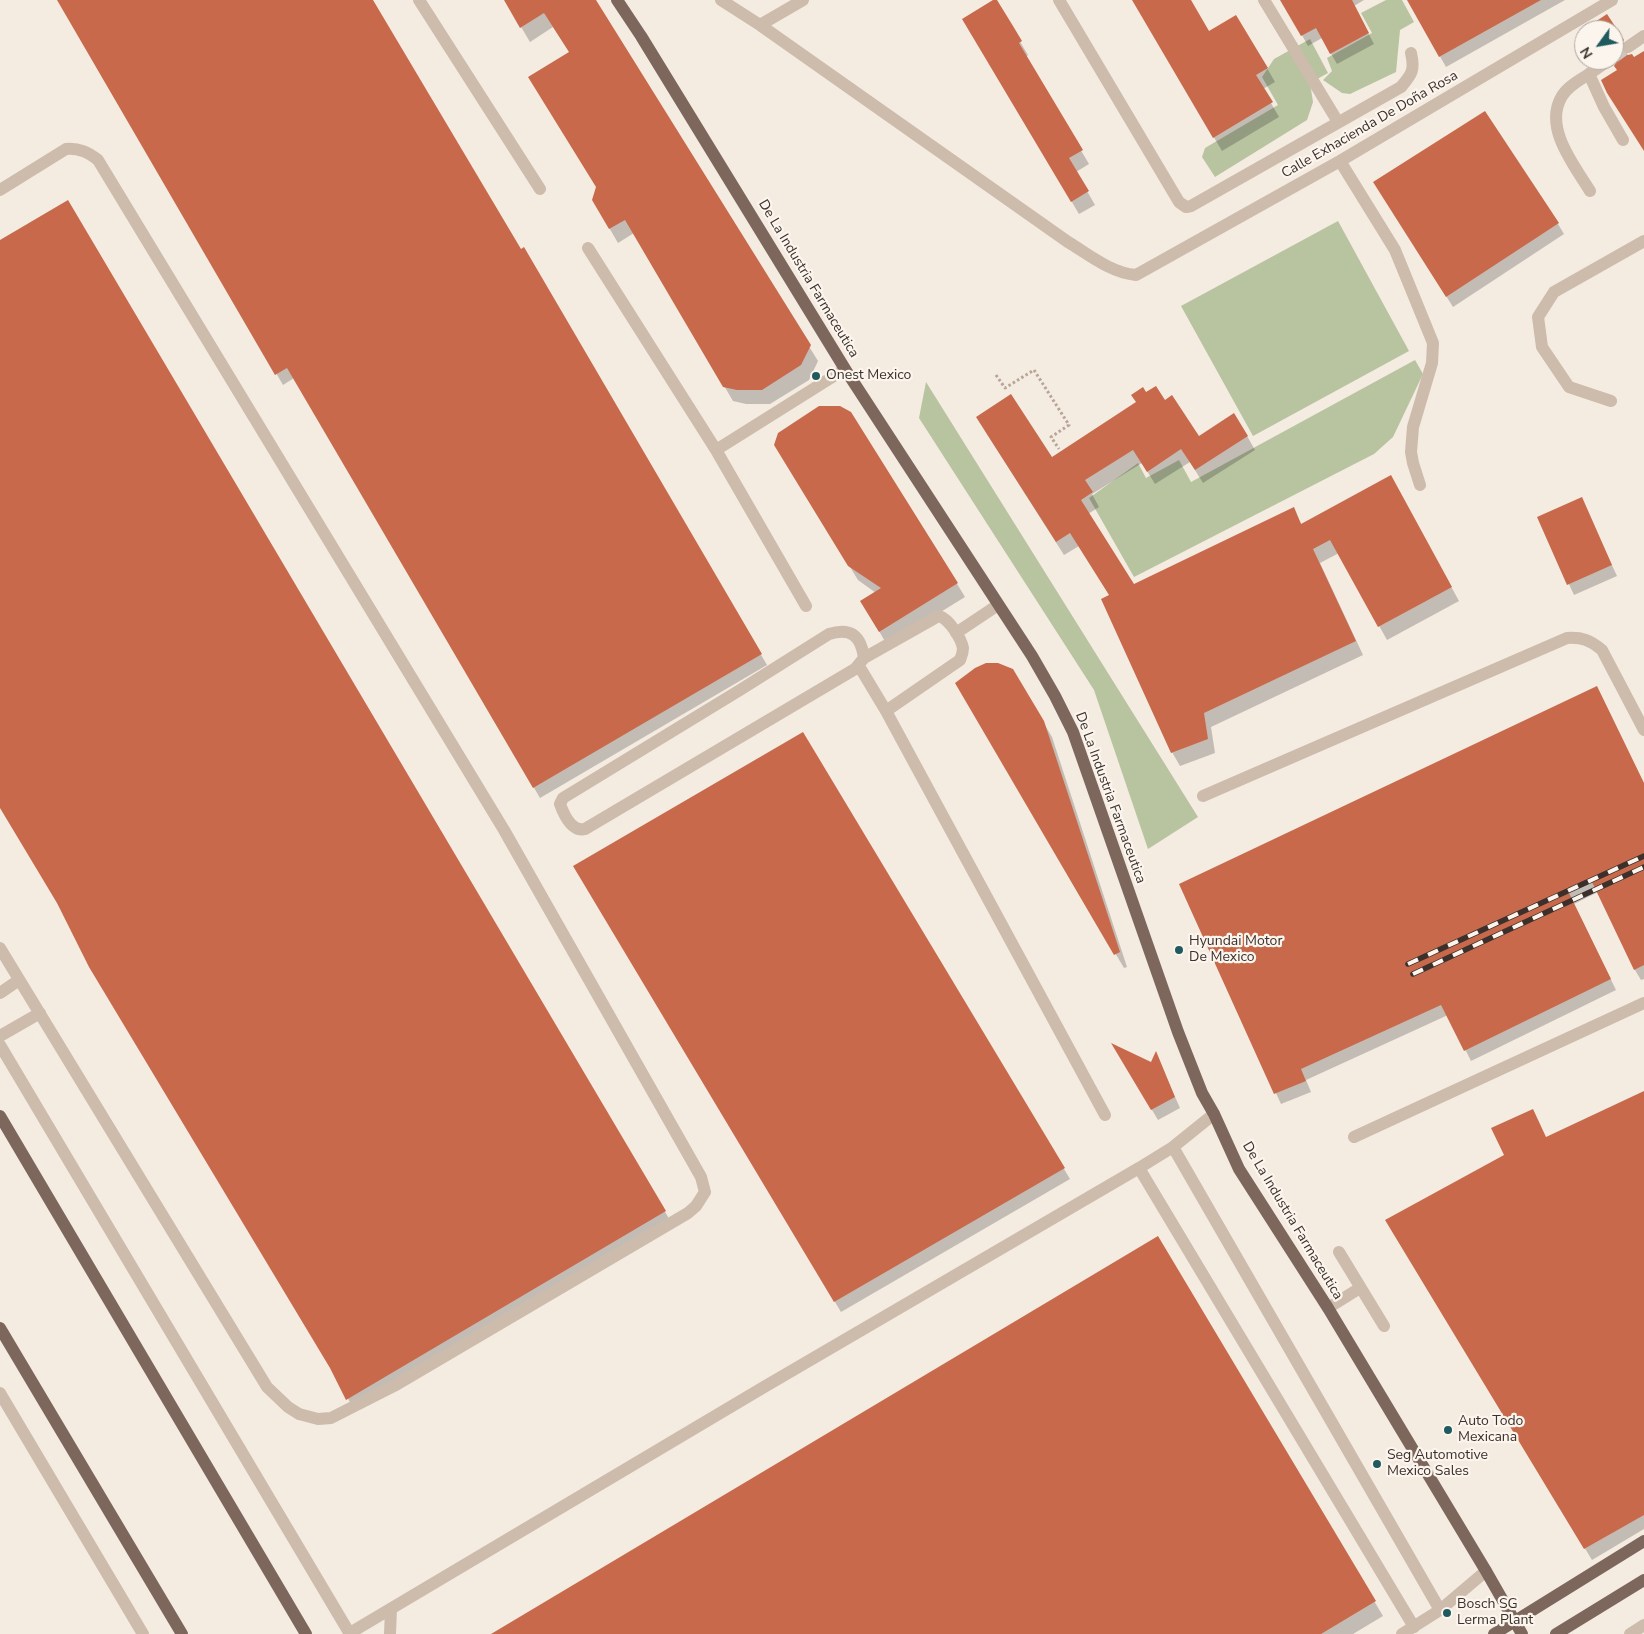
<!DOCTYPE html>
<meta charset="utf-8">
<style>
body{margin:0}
#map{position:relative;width:1644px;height:1634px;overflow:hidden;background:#f4ebe1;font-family:"Nunito Sans",sans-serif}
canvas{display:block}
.north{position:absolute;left:1574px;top:20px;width:50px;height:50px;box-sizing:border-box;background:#fbf5ee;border:1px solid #aea6a0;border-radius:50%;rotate:238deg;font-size:14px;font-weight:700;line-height:20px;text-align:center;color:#3b302b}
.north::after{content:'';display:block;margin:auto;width:18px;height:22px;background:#1f5a5e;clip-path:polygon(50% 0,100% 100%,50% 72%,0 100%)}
</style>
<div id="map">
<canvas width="1644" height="1634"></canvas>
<div class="north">N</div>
</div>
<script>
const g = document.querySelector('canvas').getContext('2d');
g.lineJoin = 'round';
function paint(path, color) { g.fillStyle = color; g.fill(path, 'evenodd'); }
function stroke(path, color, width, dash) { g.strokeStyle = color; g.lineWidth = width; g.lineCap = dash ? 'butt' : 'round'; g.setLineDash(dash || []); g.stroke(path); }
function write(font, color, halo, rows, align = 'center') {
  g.font = font + ' "Nunito Sans",sans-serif'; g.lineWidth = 4.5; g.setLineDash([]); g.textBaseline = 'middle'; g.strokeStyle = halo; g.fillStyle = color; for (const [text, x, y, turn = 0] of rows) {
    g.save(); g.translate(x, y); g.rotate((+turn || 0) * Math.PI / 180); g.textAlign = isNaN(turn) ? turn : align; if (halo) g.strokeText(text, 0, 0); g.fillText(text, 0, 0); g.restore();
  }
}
paint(new Path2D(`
 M1386 0H1402L1414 22 1400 30 1396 72 1350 94 1342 93 1323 80 1332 71 1327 58 1372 33 1361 13Z
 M1310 39 1328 73 1310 83 1313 102 1307 120 1215 177 1202 157 1205 148 1278 105 1262 77 1274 59Z
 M1338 221 1409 351 1253 436 1181 306Z
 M1415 360 1423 374 1393 437 1374 454 1134 577 1089 498 1138 463 1146 478 1179 460 1191 482Z
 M926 382 1198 817 1148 849 1094 690 919 418Z`), '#b8c4a0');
paint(new Path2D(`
 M59 0H372L521 250 523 249 767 665 540 798 294 378 283 385Z
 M505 0H595L818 361 809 380 770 404H746L733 401 634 233 618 243 593 200 597 188 570 53 553 27 530 42Z
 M995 0 1028 55 1026 57 1089 164 1076 172 1095 205 1079 214 964 20Z
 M1133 0H1190L1209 33 1267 68 1275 82 1263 89 1279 117 1222 151Z
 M1289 0H1364L1354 6 1374 44 1337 64 1322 38 1308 46 1284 3Z
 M1408 0H1565L1446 67Z
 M1607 16 1629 51 1626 55 1634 58 1644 52V150L1618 71 1617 62H1613L1614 30H1593Z
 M1381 193 1558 224 1564 234 1453 307Z
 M68 202 671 1222 354 1410 333 1370 0 806V242Z
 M1146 394 1164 401 1198 437 1247 436 1255 450 1203 483 1190 462 1155 484 1142 463 1092 494 1099 507 1088 514 1133 585 1293 509 1302 525 1398 490 1459 601 1387 640 1339 553 1320 563 1363 655 1211 727 1215 753 1180 766 1172 752 1111 596 1079 546 1064 555 985 431 1051 459 1137 403Z
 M784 459 939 554 965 597 887 645 862 601 876 593 858 580Z
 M1581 499 1617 576 1574 595 1538 518Z
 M1012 670 1052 737 1127 967 1124 968 957 683Z
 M803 733 1070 1179 841 1312 575 867Z
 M1644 783V979L1641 980 1635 970 1598 892 1574 904 1616 990 1471 1061 1448 1015 1306 1080 1311 1092 1281 1104 1181 885Z
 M1114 1046 1152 1064 1156 1054 1180 1108 1158 1120Z
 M1644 1093V1529L1592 1560 1393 1231Z
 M1158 1238 1383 1616 1353 1634H494Z`), '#0003');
paint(new Path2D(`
 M57 0H373L521 249 524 247 762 654 533 788 287 368 275 375Z
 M504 0H596L811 345 801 365 762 390H737L723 387 625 220 609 229 592 200 596 187 528 77 569 52 544 13 520 28Z
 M993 0H997L1013 26 1022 41 1019 43 1083 150 1069 158 1089 191 1071 202 962 19Z
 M1132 0H1191L1209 31 1236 15 1268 68 1256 75 1273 102 1213 138Z
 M1280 0H1352L1369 33 1330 54 1316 28 1301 36Z
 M1407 0H1541L1439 57Z
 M1607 14 1624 40 1620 47 1622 52 1628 55 1632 54 1634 57 1644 51V151L1607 93 1601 80 1617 70 1614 66 1617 60 1614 54V30H1583Z
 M1485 111 1559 223 1446 297 1373 182Z
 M68 200 666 1211 346 1400 330 1368 89 967 57 903 0 808V240Z
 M1156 386 1165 400 1172 395 1199 436 1234 413 1248 436 1195 470 1181 449 1147 472 1133 450 1085 480 1093 492 1081 500 1134 584 1294 507 1301 524 1391 475 1452 587 1378 627 1330 540 1313 549 1356 641 1204 713 1208 739 1171 753 1101 599 1109 595 1070 533 1056 542 976 417 1011 394 1052 457 1136 402 1131 395 1143 387 1146 392Z
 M819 406H840L851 412 958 583 879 632 860 601 881 588 848 566 774 445 778 433Z
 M1582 497 1612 565 1567 585 1537 517Z
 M986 663H998L1013 669 1044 721 1120 952 1114 955 955 683 975 668Z
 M1597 686 1644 783V965L1634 970 1592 882 1569 893 1611 979 1464 1051 1441 1005 1301 1069 1306 1081 1274 1094 1179 884Z
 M803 732 1065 1168 834 1302 573 866Z
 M1111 1043 1151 1062 1156 1051 1175 1097 1151 1110Z
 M1644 1091V1515L1584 1549 1385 1220 1504 1155 1491 1128 1533 1109 1546 1137Z
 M1158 1236 1376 1601 1321 1634H491Z`), '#c8694b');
stroke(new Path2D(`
 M1614 57 1628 47`), '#cfc6bd', 12, [12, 6]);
stroke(new Path2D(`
 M996 375 1005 388 1034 370 1069 425 1051 437 1059 449`), '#b9a596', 3, [2.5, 2.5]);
stroke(new Path2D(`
 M419 0 540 189
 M721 0 760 25 1068 242C1088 254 1111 273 1136 275L1340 161 1612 0
 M1059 0 1179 202 1186 207 1191 206 1401 87C1412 74 1415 70 1411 53
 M1264 0 1338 122
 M760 25 803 0
 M1628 47 1644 36
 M1589 74 1609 60
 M1340 161 1395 250 1433 343 1432 363 1413 427 1411 452 1413 463 1420 485
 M0 190 66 149C79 148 88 152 98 160L504 830 701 1177 705 1192 696 1206 688 1213 394 1386 331 1418 318 1419 299 1414 288 1407 267 1387 0 948
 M1590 191C1574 165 1543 127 1562 96 1568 86 1580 80 1589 74L1604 107 1623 140
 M588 248 716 450 806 606
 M1611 401 1569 387 1542 347 1538 317 1554 292 1644 241
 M716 450 845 369
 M956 633 998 605
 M859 666 886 711 960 660C962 655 963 653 963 648 961 638 949 619 939 616L935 618 864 658 855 669 585 829C572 832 564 815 560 804L563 798 740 690 829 634C851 627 861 636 864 658
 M886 711 1105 1115
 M1203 796 1567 638C1582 637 1590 640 1602 650L1644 730
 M0 993 19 980
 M0 1036 40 1013
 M0 1045 350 1634
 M1354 1137 1644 1003
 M1173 1147 1440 1610
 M1139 1168 1414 1627
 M1339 1252 1384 1326
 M1328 1308 1360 1288
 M0 1393 143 1634
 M350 1633 764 1387 1139 1168 1173 1147 1214 1114
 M390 1634 391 1609
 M1402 1634 1440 1610 1486 1571
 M1630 1634 1644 1625`), '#cdbbac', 12);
stroke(new Path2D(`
 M617 0 641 36 845 369 1032 656 1055 696 1073 732 1178 1032 1202 1093 1214 1114 1239 1169 1328 1308 1486 1571 1522 1634
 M0 1116 306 1634
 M0 1328 182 1634
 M1494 1634 1644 1541
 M1556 1634 1644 1580`), '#7d675c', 12);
const rail = new Path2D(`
 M1408 964 1644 856
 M1413 974 1644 867`);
stroke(rail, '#3b302b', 5.5);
stroke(rail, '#fbf5ee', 4, [11]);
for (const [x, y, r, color] of [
 [816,376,5,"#1f5a5e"],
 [1179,950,5,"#1f5a5e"],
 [1448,1430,5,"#1f5a5e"],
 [1377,1464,5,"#1f5a5e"],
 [1447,1613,5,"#1f5a5e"]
]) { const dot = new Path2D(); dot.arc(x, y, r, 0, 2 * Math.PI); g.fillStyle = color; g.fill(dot); stroke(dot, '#fbf5ee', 2); }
write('14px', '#3b302b', '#fbf5ee', [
 ["Calle Exhacienda De Doña Rosa",1370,125,-30],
 ["De La Industria Farmaceutica",808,279,59],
 ["De La Industria Farmaceutica",1110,798,70],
 ["De La Industria Farmaceutica",1292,1221,59]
]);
write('14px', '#3b302b', '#fbf5ee', [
 ["Onest Mexico",826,376],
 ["Hyundai Motor",1189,942],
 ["De Mexico",1189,958],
 ["Auto Todo",1458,1422],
 ["Mexicana",1458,1438],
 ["Seg Automotive",1387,1456],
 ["Mexico Sales",1387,1472],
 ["Bosch SG",1457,1605],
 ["Lerma Plant",1457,1621]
], 'left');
</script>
